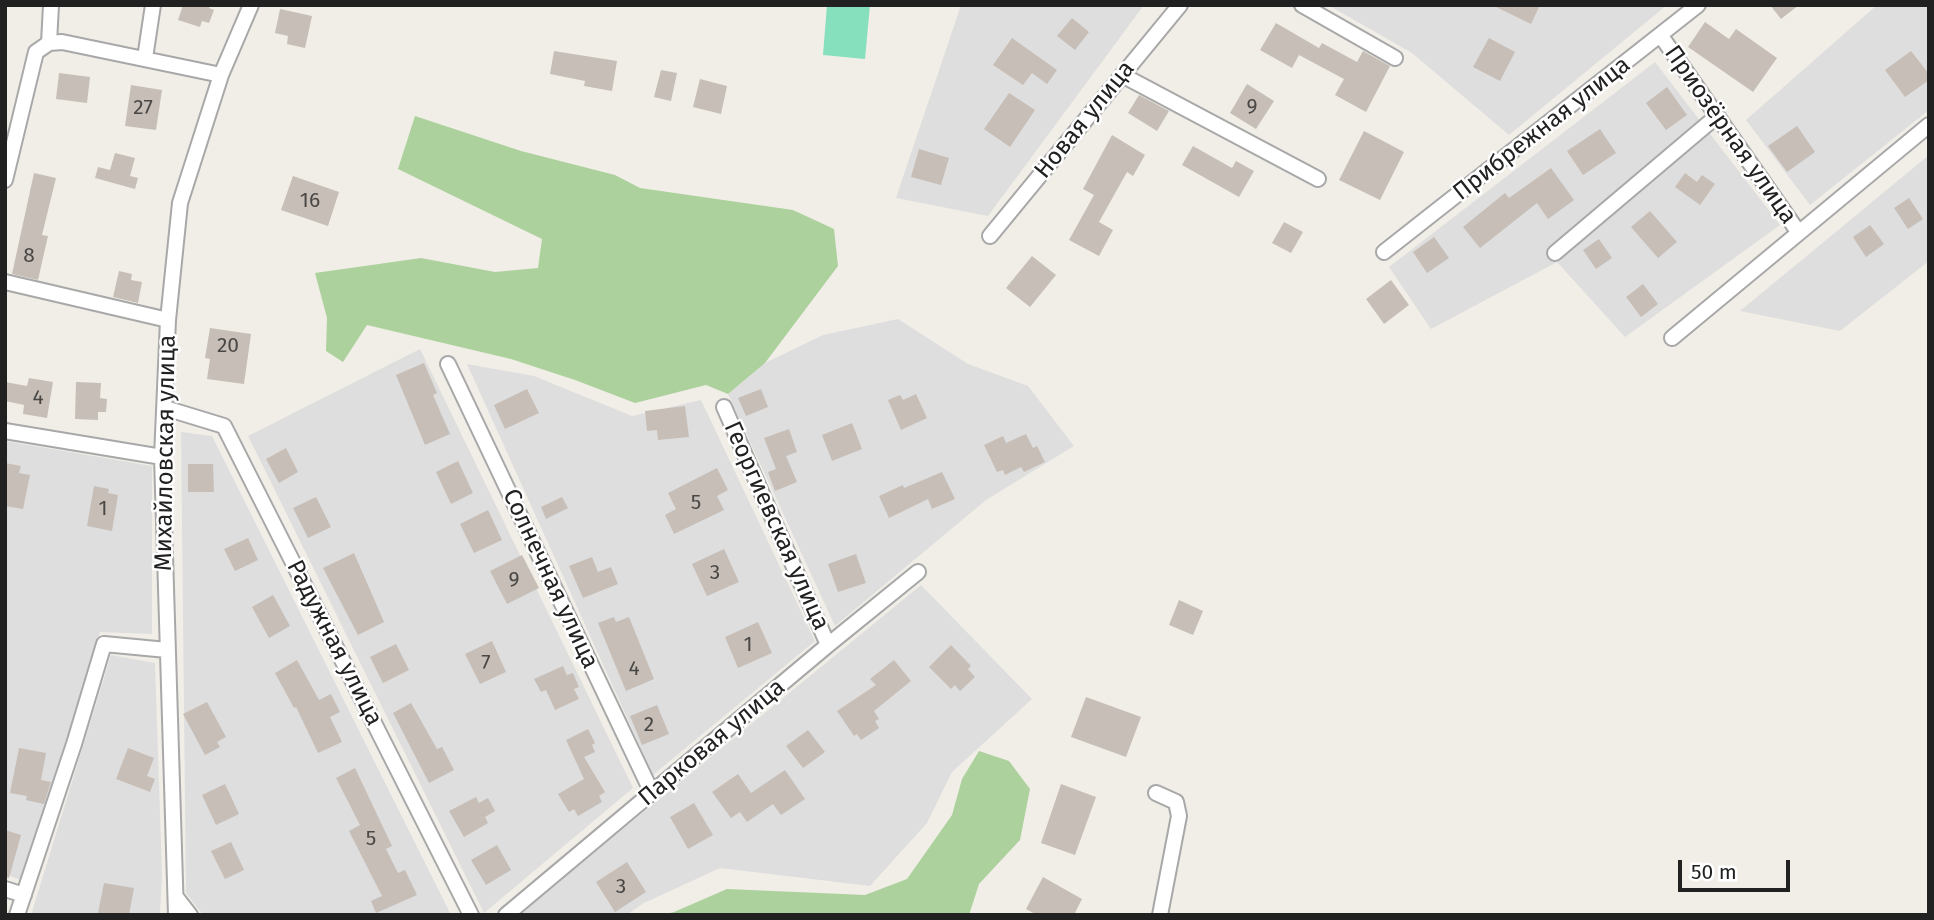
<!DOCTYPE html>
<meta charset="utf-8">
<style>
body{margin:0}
#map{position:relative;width:1934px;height:920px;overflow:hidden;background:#f1eee8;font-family:"Fira Sans",sans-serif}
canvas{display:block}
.frame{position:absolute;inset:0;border:7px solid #212121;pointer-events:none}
.scale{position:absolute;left:1678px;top:860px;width:112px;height:32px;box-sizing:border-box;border:4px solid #212121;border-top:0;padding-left:9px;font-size:21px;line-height:24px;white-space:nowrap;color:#212121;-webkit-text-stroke:5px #fff;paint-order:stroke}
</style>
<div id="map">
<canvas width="1934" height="920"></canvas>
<div class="frame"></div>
<div class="scale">50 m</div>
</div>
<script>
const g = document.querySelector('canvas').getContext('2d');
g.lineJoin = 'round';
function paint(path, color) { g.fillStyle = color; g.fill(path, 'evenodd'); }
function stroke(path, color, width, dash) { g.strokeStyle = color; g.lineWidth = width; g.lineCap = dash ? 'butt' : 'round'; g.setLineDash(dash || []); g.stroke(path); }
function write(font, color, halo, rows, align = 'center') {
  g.font = font + ' "Fira Sans",sans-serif'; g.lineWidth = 5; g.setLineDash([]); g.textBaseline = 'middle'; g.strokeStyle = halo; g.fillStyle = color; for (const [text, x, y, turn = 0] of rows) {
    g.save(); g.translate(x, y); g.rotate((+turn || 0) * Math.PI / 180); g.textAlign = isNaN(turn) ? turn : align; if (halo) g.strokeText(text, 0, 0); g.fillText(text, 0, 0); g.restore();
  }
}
paint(new Path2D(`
 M961 5H1144L988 216 896 198Z
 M1328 5H1667L1509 135 1412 53Z
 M1877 5H1929V110L1810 205 1746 120Z
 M1655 62 1780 225 1625 337 1557 262 1431 329 1389 267Z
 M1929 155V261L1840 331 1740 311Z
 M898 319 968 364 1028 386 1074 446 986 500 835 626 728 394 765 363 823 335Z
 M420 349 633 788 484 913 248 436Z
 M467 364 534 376 632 416 701 400 815 641 653 775Z
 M181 432 212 436 451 915H203L186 893Z
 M5 441 152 466V634L100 632 59 783 21 880 5 874Z
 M921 585 1032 699 952 772 927 823 870 886 720 868 642 904 627 915H518Z
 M111 655 155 663 162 874 160 915H31Z`), '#dfdede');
paint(new Path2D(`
 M415 116 521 151 615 175 640 188 793 210 834 229 838 266 765 363 728 394 706 385 635 403 575 380 511 359 367 325 343 362 326 351 327 318 315 273 421 258 495 272 538 268 542 239 398 169Z
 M979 751 1009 761 1030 789 1020 840 979 884 969 915H661L674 912 727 889 865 895 907 879 952 815 962 779Z`), '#acd19c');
paint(new Path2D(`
 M827 5H870L865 59 823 55Z`), '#86e0bd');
paint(new Path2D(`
 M183 5H210L209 8 214 10 209 23 202 21 200 27 178 20Z
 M1492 5H1540L1531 24Z
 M1770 5H1799L1781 19Z
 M280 9 312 16 305 48 287 44 288 36 275 33Z
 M1072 18 1089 32 1075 50 1057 36Z
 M1705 22 1729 39 1736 29 1777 58 1753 92 1688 47Z
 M1276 23 1319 48 1322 43 1357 62 1363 51 1390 66 1366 112 1335 95 1344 79 1299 55 1292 68 1260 50Z
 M1012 38 1057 70 1047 84 1032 73 1023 85 993 65Z
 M1489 38 1515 52 1500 81 1473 67Z
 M554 51 617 61 612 91 584 86 585 81 550 74Z
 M1911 51 1929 74V80L1905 97 1885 70Z
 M661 70 677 73 671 101 654 97Z
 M59 73 90 77 87 103 56 99Z
 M700 79 727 86 721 114 693 107Z
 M1247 84 1274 101 1256 129 1230 113Z
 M131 85 162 90 156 130 125 126Z
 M1667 87 1687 115 1666 130 1646 103Z
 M1009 93 1035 110 1010 147 984 129Z
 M1139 95 1169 111 1157 131 1128 113Z
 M1797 126 1815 152 1787 172 1768 146Z
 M1600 129 1616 153 1583 175 1567 151Z
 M1364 131 1404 152 1380 200 1339 180Z
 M1112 135 1145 155 1133 176 1127 172 1099 222 1113 230 1099 256 1069 240 1094 195 1083 189Z
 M1193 146 1232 168 1236 161 1254 171 1239 197 1182 165Z
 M919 149 949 158 941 185 911 177Z
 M115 153 135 158 130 176 138 178 135 189 95 178 98 167 110 170Z
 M1551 168 1574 200 1548 219 1537 203 1480 248 1463 227 1505 193 1509 198Z
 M34 173 56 178 42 235 48 236 38 280 12 274Z
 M1685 173 1697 182 1702 175 1715 184 1700 205 1675 187Z
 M293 176 339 192 328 226 281 210Z
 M1909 198 1923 219 1908 229 1894 208Z
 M1650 211 1677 242 1658 258 1631 227Z
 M1284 222 1303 232 1291 253 1272 243Z
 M1870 225 1884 244 1866 257 1853 237Z
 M1434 237 1449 258 1427 273 1413 252Z
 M1599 239 1612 258 1596 269 1583 250Z
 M1032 256 1056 275 1030 307 1006 288Z
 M119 271 132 274 131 280 142 282 138 303 113 297Z
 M1391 280 1409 305 1384 324 1366 299Z
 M1643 284 1658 304 1641 317 1626 297Z
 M210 328 251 334 244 384 207 379 210 359 205 358Z
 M424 363 437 393 433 395 450 434 425 445 396 375Z
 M29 378 53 382 47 418 23 414 24 405 5 401V382L27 386Z
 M76 382 101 383 100 398 107 399 106 412H98V420L75 419Z
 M527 389 539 413 505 429 494 405Z
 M761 389 768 407 746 416 738 398Z
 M916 394 927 418 901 430 888 400 900 395 903 400Z
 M685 406 689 437 658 440 657 430 647 431 645 411Z
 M852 423 862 449 832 461 822 435Z
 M789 429 797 452 786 456 797 482 775 491 768 472 776 469 764 438Z
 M1026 434 1033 448 1037 446 1045 462 1024 472 1021 467 1005 475 1003 470 997 472 984 445 1003 436 1006 443Z
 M286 448 298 472 279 483 266 459Z
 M458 461 473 493 451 504 436 472Z
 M5 463 21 466 19 473 30 475 23 509 5 506Z
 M188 464H213L214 492H188Z
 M717 468 728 490 717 496 724 510 674 534 665 515 676 509 668 493Z
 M942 472 955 499 932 509 928 499 889 518 879 496 903 485 904 488Z
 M94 486 109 489 108 493 118 495 112 531 87 526Z
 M316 497 331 527 308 538 293 508Z
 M562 497 568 508 546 519 541 507Z
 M488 510 502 540 474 553 460 524Z
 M248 538 258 560 235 571 224 549Z
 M724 549 739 582 707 596 692 564Z
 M354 553 384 622 358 635 323 568Z
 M856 554 866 583 838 592 828 564Z
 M522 555 539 588 507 604 490 571Z
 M592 557 598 572 611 567 618 584 583 598 569 566Z
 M273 595 290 626 269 638 252 607Z
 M1179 600 1203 611 1193 635 1169 625Z
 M614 617 616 622 629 617 654 679 626 691 598 623Z
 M758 622 772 653 738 668 725 637Z
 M492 641 506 672 480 684 465 654Z
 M396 644 409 670 383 683 370 657Z
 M951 645 971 666 968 669 975 677 960 691 955 685 951 689 929 667Z
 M297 660 319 700 331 694 340 712 330 717 342 742 318 753 296 707 294 708 275 673Z
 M894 660 911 681 874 711 879 719 875 721 879 728 861 740 857 734 854 736 837 711 876 685 870 679Z
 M563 666 567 675 573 673 579 687 574 689 579 699 555 710 546 690 541 692 534 679Z
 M1086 697 1141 717 1126 757 1071 737Z
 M207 702 226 737 217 742 220 747 205 755 183 714Z
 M411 703 437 749 442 747 454 770 429 783 393 713Z
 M657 705 669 734 642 745 630 716Z
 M588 729 595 743 592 745 595 752 584 757 605 792 599 796 602 802 578 816 574 809 569 812 558 794 584 779 566 740Z
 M808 730 825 752 803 768 786 746Z
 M19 748 46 753 41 780 51 782 44 804 26 800 27 796 10 793Z
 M128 748 154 758 147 776 155 779 150 792 116 779Z
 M355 768 392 846 386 849 398 873 405 870 417 895 376 913 371 901 382 896 349 831 360 825 336 778Z
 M785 770 805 799 781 815 773 804 747 822 740 812 731 818 712 792 738 774 751 793Z
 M225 784 239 814 216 825 202 795Z
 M1061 784 1096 797 1075 855 1041 843Z
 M476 797 479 803 488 798 495 811 485 817 488 823 464 837 449 811Z
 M694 803 713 835 688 849 670 817Z
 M5 830 21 835 9 878 5 877Z
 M231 842 244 870 225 879 211 851Z
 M497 845 511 870 486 885 471 860Z
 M627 862 646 892 615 912 596 882Z
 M1043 877 1082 899 1074 915H1037L1026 909Z
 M104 883 134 888 129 915 98 913Z`), '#c6beb7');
const street = new Path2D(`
 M1302 5 1395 58
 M1661 36 1799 233
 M49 43 62 42 221 75
 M49 43 51 5
 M145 58 153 5
 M1122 75 1318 179
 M5 180 36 52 49 43
 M990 236 1180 5
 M1384 252 1698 5
 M1555 253 1717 116
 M5 282 168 320
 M1672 338 1929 125
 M448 364 652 793
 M724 407 828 645
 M165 408 224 426 471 915
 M5 431 162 457
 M1156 793 1176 802 1179 816 1160 915
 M5 889 24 895
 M176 897 190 915
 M17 915 74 744 104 644 167 650
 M176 915 162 457 168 320 180 203 221 75 251 5
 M506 915 828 645 918 572`);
stroke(street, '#a8a8a8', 18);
stroke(street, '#fff', 14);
write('21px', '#4a4846', null, [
 ["9",1252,107],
 ["27",143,108],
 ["16",310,201],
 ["8",29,256],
 ["20",228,346],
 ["4",38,398],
 ["5",696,503],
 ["1",103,509],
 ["3",715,573],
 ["9",514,580],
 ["1",748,645],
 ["7",486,663],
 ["4",634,669],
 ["2",649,725],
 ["5",371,839],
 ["3",621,887]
]);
write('24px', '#212121', '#fff', [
 ["Новая улица",1085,120,-51],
 ["Прибрежная улица",1542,129,-38],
 ["Приозёрная улица",1730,135,55],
 ["Михайловская улица",166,453,-89],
 ["Георгиевская улица",776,526,66],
 ["Солнечная улица",550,579,65],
 ["Радужная улица",334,643,63],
 ["Парковая улица",712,743,-40]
]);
</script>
